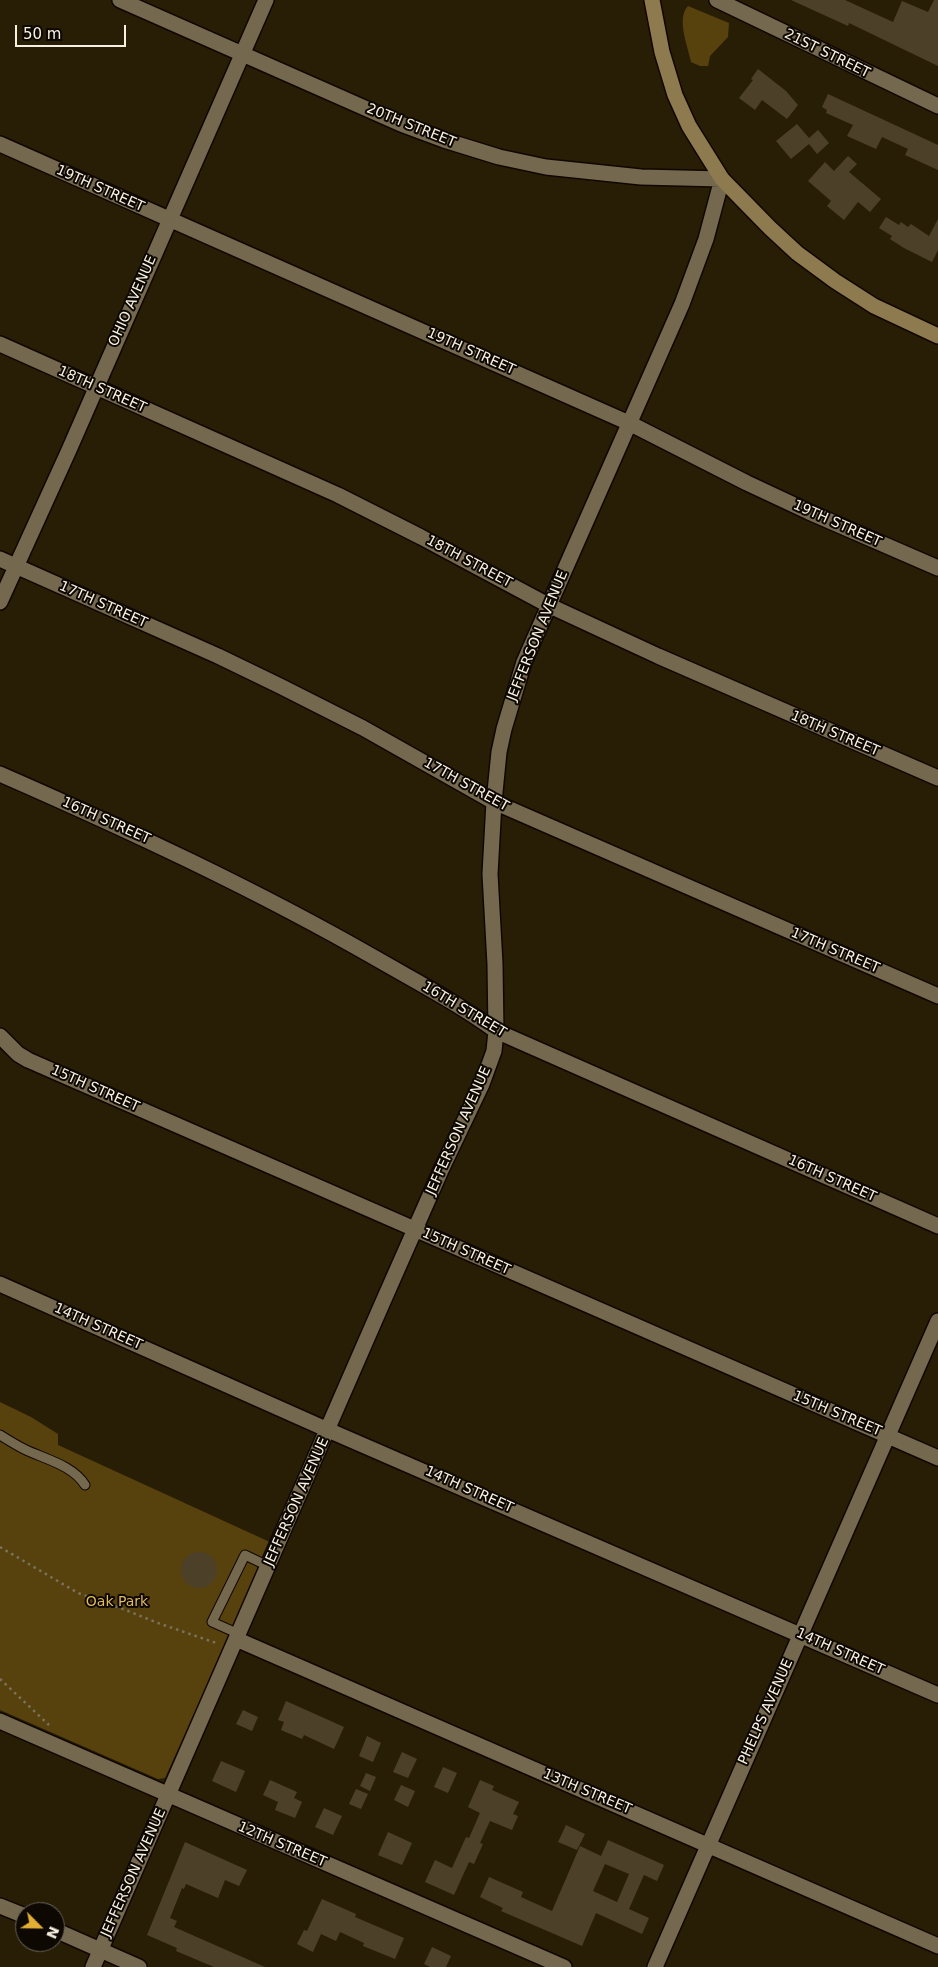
<!DOCTYPE html>
<style>
body{margin:0}
#map{position:relative;width:938px;height:1967px;overflow:hidden;background:#281e06;font-family:"DejaVu Sans",sans-serif}
canvas{display:block}
.north{position:absolute;left:15px;top:1902px;width:50px;height:50px;box-sizing:border-box;background:#0d0802;border:1px solid #6b655c;border-radius:50%;rotate:113deg;font-size:14px;font-weight:700;line-height:20px;text-align:center;color:#f8f1e3}
.north::after{content:'';display:block;margin:auto;width:18px;height:22px;background:#e1af34;clip-path:polygon(50% 0,100% 100%,50% 72%,0 100%)}
.scale{position:absolute;left:15px;top:25px;width:111px;height:22px;box-sizing:border-box;border:2px solid #f8f1e3;border-top:0;padding-left:6px;font-size:15px;line-height:18px;white-space:nowrap;color:#f8f1e3;-webkit-text-stroke:4px #0d0802;paint-order:stroke}
</style>
<div id="map">
<canvas width="938" height="1967"></canvas>
<div class="north">N</div>
<div class="scale">50 m</div>
</div>
<script>
const g = document.querySelector('canvas').getContext('2d');
g.lineJoin = 'round';
function paint(path, color) { g.fillStyle = color; g.fill(path, 'evenodd'); }
function stroke(path, color, width, dash) { g.strokeStyle = color; g.lineWidth = width; g.lineCap = dash ? 'butt' : 'round'; g.setLineDash(dash || []); g.stroke(path); }
function write(font, color, halo, rows, align = 'center') {
  g.font = font + ' "DejaVu Sans",sans-serif'; g.lineWidth = 4; g.setLineDash([]); g.textBaseline = 'middle'; g.strokeStyle = halo; g.fillStyle = color; for (const [text, x, y, turn = 0] of rows) {
    g.save(); g.translate(x, y); g.rotate((+turn || 0) * Math.PI / 180); g.textAlign = isNaN(turn) ? turn : align; if (halo) g.strokeText(text, 0, 0); g.fillText(text, 0, 0); g.restore();
  }
}
paint(new Path2D(`
 M688 6 729 23 728 37 710 56 708 66H700L691 62C688 47 676 18 688 6Z
 M0 1402 31 1417 58 1434V1445L272 1543 165 1778 158 1779 0 1710Z`), '#57420e');
paint(new Path2D(`
 M791 0H845L893 22 902 1 928 12 934 0H938V66L849 23 848 26Z
 M758 69 786 91 798 105 787 119 762 100 755 110 739 98 753 80 751 79Z
 M828 94 938 145V170L905 155 908 149 882 137 876 149 847 136 853 125 826 113 827 110 822 107Z
 M797 124 809 138 818 130 829 143 817 154 809 144 791 159 776 141Z
 M848 156 857 164 849 172 881 199 870 212 858 202 844 220 827 206 831 201 808 181 825 162 834 171Z
 M886 217 899 225 901 222 908 227 911 224 929 236 938 219V250L932 262 904 248 890 239 892 236 879 228Z
 M181 1570a18 18 0 1 1 36 0a18 18 0 1 1-36 0Z
 M286 1701 344 1727 334 1749 304 1735 302 1739 281 1730 284 1722 278 1720Z
 M243 1710 258 1717 252 1731 236 1724Z
 M367 1736 381 1743 373 1762 359 1756Z
 M402 1752 417 1759 408 1778 393 1772Z
 M221 1761 245 1771 236 1792 212 1781Z
 M443 1767 457 1773 448 1793 434 1787Z
 M366 1773 376 1777 370 1791 360 1786Z
 M270 1780 297 1792 294 1798 302 1802 295 1818 275 1810 278 1802 263 1795Z
 M480 1780 494 1786 492 1790 519 1802 513 1814 518 1816 512 1830 490 1821 480 1843 483 1844 474 1864 469 1862 454 1895 425 1882 435 1860 452 1868 466 1837 469 1838 480 1813 468 1807Z
 M401 1785 415 1791 408 1807 394 1800Z
 M356 1789 368 1794 361 1809 349 1804Z
 M324 1808 342 1816 333 1835 315 1827Z
 M566 1825 585 1834 577 1850 558 1842Z
 M388 1832 412 1843 402 1865 378 1855Z
 M608 1840 664 1865 657 1881 644 1875 629 1909 649 1918 642 1934 596 1913 582 1946 501 1911 503 1908 480 1897 489 1877 523 1892 521 1897 552 1911 580 1846 601 1856ZM605 1864 629 1874 617 1902 593 1891Z
 M185 1842 247 1870 239 1886 225 1880 218 1898 186 1884 184 1889 182 1888 170 1918 177 1921 174 1927 265 1967H214L176 1951 177 1948 147 1935Z
 M322 1899 356 1914 355 1917 404 1938 395 1959 363 1946 364 1943 340 1932 336 1941 321 1934 313 1952 297 1944 304 1930 307 1931Z
 M432 1947 451 1956 446 1967H430L424 1964Z`), '#4c4029');
const lane = new Path2D(`
 M0 1435C8 1440 16 1445 24 1449 44 1459 73 1465 85 1485
 M239 1634 212 1622 245 1555 268 1566`);
const street = new Path2D(`
 M717 0 938 106
 M0 144 629 423 747 483 809 512 938 568
 M0 344 338 495 421 537 548 605 658 656 938 778
 M0 559 218 656 280 686 363 728 494 802 938 996
 M0 602 69 450 266 0
 M0 774C128 830 255 889 377 959 417 982 459 1004 496 1031L938 1226
 M0 1036 18 1054 28 1060 938 1458
 M0 1284 328 1430 938 1695
 M236 1639 938 1946
 M0 1721 564 1967
 M0 1906 25 1916
 M55 1930 139 1967
 M93 1967 382 1304 442 1168 482 1084 494 1051 496 1031 495 964 490 874 494 802 499 752 504 729 524 662 682 304 706 239 722 179 641 177 546 167 499 157 444 140 401 124 120 0
 M655 1967 938 1321`);
const secondary = new Path2D(`
 M652 0 662 52 675 95 689 126 722 179 770 228 797 253 835 281 874 306 938 336`);
stroke(lane, '#110700', 11);
stroke(street, '#110700', 18);
stroke(secondary, '#110700', 18);
stroke(new Path2D(`
 M0 1547 78 1593 123 1609 158 1623 219 1644
 M0 1679 49 1725`), '#7b725e', 2.5, [2.5, 4]);
stroke(lane, '#74684f', 9);
stroke(street, '#74684f', 15);
stroke(secondary, '#8d7a4f', 15);
write('14px', '#f8f1e3', '#0d0802', [
 ["21ST STREET",827,54,26],
 ["20TH STREET",411,126,22],
 ["19TH STREET",100,189,24],
 ["OHIO AVENUE",133,301,-66],
 ["19TH STREET",471,352,24],
 ["18TH STREET",102,390,24],
 ["19TH STREET",837,524,24],
 ["18TH STREET",469,562,28],
 ["17TH STREET",103,605,24],
 ["JEFFERSON AVENUE",538,636,-68],
 ["18TH STREET",835,734,23],
 ["17TH STREET",466,785,29],
 ["16TH STREET",106,821,24],
 ["17TH STREET",835,951,23],
 ["16TH STREET",464,1010,31],
 ["15TH STREET",95,1089,24],
 ["JEFFERSON AVENUE",459,1131,-66],
 ["16TH STREET",832,1179,24],
 ["15TH STREET",466,1252,24],
 ["14TH STREET",98,1327,24],
 ["15TH STREET",837,1414,23],
 ["14TH STREET",469,1490,24],
 ["JEFFERSON AVENUE",297,1502,-66],
 ["14TH STREET",840,1652,24],
 ["PHELPS AVENUE",766,1712,-66],
 ["13TH STREET",587,1792,23],
 ["12TH STREET",282,1845,23],
 ["JEFFERSON AVENUE",134,1873,-66]
]);
write('14px', '#e2ba5f', '#0d0802', [
 ["Oak Park",117,1602]
]);
</script>
